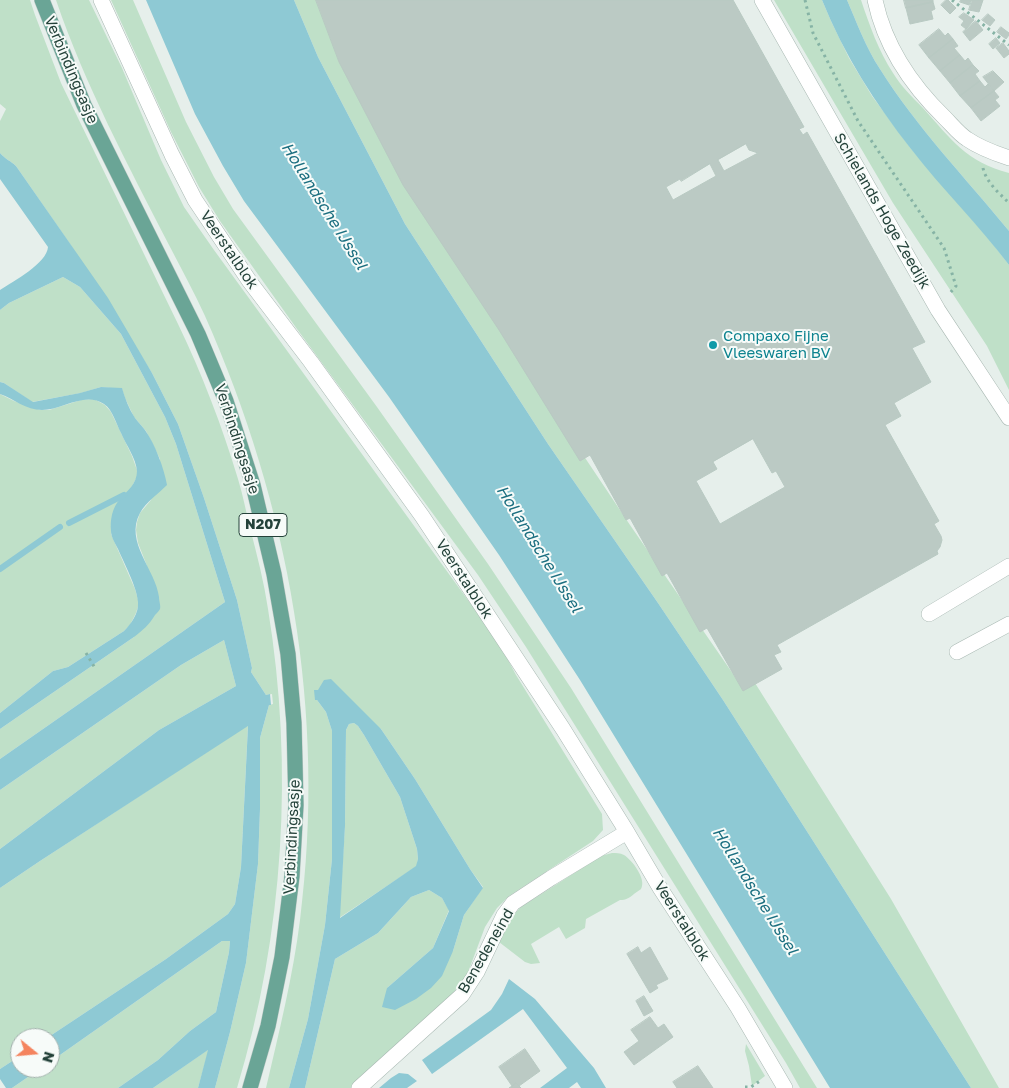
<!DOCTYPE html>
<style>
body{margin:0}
#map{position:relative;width:1009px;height:1088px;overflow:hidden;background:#e6efeb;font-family:"Golos Text",sans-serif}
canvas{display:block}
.north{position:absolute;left:10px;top:1028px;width:50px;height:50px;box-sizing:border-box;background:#f7fbf9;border:1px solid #a3b1ad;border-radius:50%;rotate:107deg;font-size:14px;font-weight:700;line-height:20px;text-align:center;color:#24423a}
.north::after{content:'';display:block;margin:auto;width:18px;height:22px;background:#f4845f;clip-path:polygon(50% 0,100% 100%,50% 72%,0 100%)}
</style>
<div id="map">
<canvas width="1009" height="1088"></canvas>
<div class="north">N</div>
</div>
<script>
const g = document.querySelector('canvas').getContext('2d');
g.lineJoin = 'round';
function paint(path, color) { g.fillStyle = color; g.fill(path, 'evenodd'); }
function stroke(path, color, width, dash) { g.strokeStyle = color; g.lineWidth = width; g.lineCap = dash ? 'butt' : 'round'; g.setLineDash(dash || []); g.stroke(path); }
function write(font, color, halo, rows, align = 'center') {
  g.font = font + ' "Golos Text",sans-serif'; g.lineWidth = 4; g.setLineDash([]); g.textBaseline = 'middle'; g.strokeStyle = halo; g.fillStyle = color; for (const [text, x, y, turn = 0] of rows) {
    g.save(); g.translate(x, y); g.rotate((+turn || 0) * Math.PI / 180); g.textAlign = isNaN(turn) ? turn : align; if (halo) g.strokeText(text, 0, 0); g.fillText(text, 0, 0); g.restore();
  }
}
paint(new Path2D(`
 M0 0H30L35 15 61 83 178 324C202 374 222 426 238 479 243 495 246 512 250 528 257 555 264 582 268 609 294 767 284 934 237 1088H215L230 1032 246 963 258 864 260 809V738L269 705 273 704 272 694 266 695 251 672 252 668 237 600 204 498 178 424 152 373 70 244 16 166C11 161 5 159 0 153V121L6 109 0 104Z
 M56 0H89L122 68 161 160 184 207 214 250 499 643 516 675 602 814 603 830 593 841 509 896 497 908 485 927 467 975 447 1001 351 1088H305L335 959 378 933 411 897 429 890 442 898 449 910 433 948 387 988 453 951 464 915 483 887 470 869 415 779 381 729 318 690H315L317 700 326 712 332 731V859L325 925 308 1019 289 1088H266C279 1032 293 976 300 920 327 714 289 505 205 316 194 292 181 268 169 245 128 165 85 85 56 0Z
 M111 0H133L186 122 214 177 233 209 377 407 488 564 571 688 817 1088H800L786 1063 526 647 478 575 297 329 220 221 199 187 171 132Z
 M294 0H323L547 401 630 525 740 684 755 683 891 899 999 1088H971L723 700 658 603 548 444 405 224 318 57Z
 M774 0H822L831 21 849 58 872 96 912 150 990 240 1009 265V390L987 346 893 203Z
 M847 0H861C869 24 879 52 893 73 901 86 912 97 923 108 951 139 966 162 1009 173V231C965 177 917 128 880 69 866 48 857 23 847 0Z
 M63 277 80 287 121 334 165 417 176 444 225 602 0 759V729L134 637 147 566 138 543 136 530 137 522 140 513 151 500 160 459 146 431 134 417 125 398 122 389 101 387 81 393 32 402 4 383 0 382V310L9 303Z
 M0 394 14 401 40 410H49L81 400 94 399 105 405 111 412 132 456 137 470V477L130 490 119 500 111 534 135 589 139 603 136 613 130 625 124 631 68 667 53 671 0 713Z
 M224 640 236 686 159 730 0 849V790L181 665Z
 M354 723 358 726 364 735 400 797 417 849 418 859 417 866 339 918 345 826 346 730 349 724Z
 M248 725 241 867 235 904 228 914 166 959 47 1038H20V1056L0 1069V888L40 861Z
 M612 853C616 853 620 853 624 855 632 860 647 879 641 889 640 890 635 893 634 894 629 898 626 900 620 900L586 919 585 928 566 939 559 927 531 944 540 963 531 964 525 962 499 942 509 919 521 907 601 856Z
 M222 941H230L229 952 216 1012 190 1031 158 1060 118 1088H12L41 1068H50V1062Z
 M746 1044 765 1076 752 1086 749 1066 745 1051Z
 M209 1049 198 1088H153Z`), '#bfe0c8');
paint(new Path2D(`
 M146 0H294L318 57 405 224 548 444 658 603 723 700 971 1088H830L580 680 499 555 389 397 244 201 223 166 195 114Z
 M822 0H847C857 23 866 48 880 69 917 128 965 177 1009 231V265C979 225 942 189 911 149 875 103 844 55 822 0Z
 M0 153C5 159 11 161 16 166L108 298 152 373 178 424 204 498 237 600 252 668 251 672 266 695 270 694 271 705H269L260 738V809L258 864 246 963 230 1032 215 1088H198L208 1050 153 1088H118L158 1060 190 1031 216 1012 229 952 230 941H222L50 1062V1038H47L166 959 228 914 235 904 241 867 248 726 40 861 0 888V849L159 730 236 686 224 640 181 665 0 790V759L225 602 176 444 165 417 121 334 80 287 63 277 9 303 0 310V290C14 281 47 263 48 247L0 179Z
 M0 382 4 383 33 402 80 393 101 387 122 388C125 398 129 409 135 418 138 422 142 426 145 430 155 444 164 468 167 485 158 494 146 502 140 513 124 542 156 570 159 597 159 601 161 606 160 609 159 611 157 613 155 615 149 625 143 630 134 637L0 729V713L53 671 68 667 124 631C131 624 139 613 138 602 137 587 124 563 118 549 115 543 111 537 111 531 110 520 112 508 120 499 127 491 137 484 137 471 136 458 126 445 121 433 116 424 113 410 104 404 85 391 62 410 42 410 26 410 14 399 0 394Z
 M331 679 381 729 415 779 470 869 483 888 464 915 453 951 442 976 431 988 416 999 395 1010 382 1007 387 988 433 948 449 911 442 898 429 890 411 897 378 933 335 959 305 1088H289L308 1019 325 925 332 859V731L326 712 317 700H315L314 690H318L324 680ZM354 723 358 726 364 735 400 797 417 849 418 859 416 866 340 918 345 826 346 730 349 724Z
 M509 979 535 999 594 1068 606 1088H581L577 1082 569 1088H540L567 1068 523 1009 432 1074 422 1060 491 1010 502 994Z
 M20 1056V1068H41L12 1088H6L0 1079V1069Z
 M399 1073 408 1074 417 1081 407 1088H379L391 1078Z`), '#8ec9d4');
stroke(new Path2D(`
 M69 523 124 495
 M0 569 60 527`), '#8ec9d4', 6);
const building = new Path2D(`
 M316 0H733L804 127 799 129 803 135 807 132 925 342 912 348 931 382 894 403 901 416 885 425 939 521 934 524 941 536 942 540 940 547 937 551 938 554 777 645 781 652 774 655 782 669 743 691 707 628 700 632 667 573 662 576 630 518 626 520 590 455 580 461 499 330 403 185 339 62ZM746 144 749 150 758 153 724 171 718 160ZM710 164 716 176 673 200 666 187 680 179 681 181ZM753 439 772 473 776 471 785 487 720 524 696 481 717 469 713 462Z
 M904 0H933V2L906 8Z
 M946 0H948L956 8 950 14 941 5Z
 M961 0H971L969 5 960 2Z
 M972 0H983L979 12 969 10Z
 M933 2 935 9 931 11 933 19 910 24 906 8Z
 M964 13 974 20 966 29 961 25 964 21 959 17Z
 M988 14 995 20 990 26 982 20Z
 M976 21 983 30 970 41 963 32Z
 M1001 27 1009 33V35L1006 39 997 32Z
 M939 29 945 36 948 33 953 39 929 58 919 45Z
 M996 38 1000 43 993 49 989 44Z
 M953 39 958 46 954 48 960 55 940 71 929 58Z
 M1003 43 1009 51V54L1004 58 996 48Z
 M960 55 965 61 968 58 973 65 950 83 940 71Z
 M973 65 979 71 975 74 980 81 960 96 950 83Z
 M993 71 1004 82 994 91 983 77Z
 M980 81 985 87 988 84 994 91 971 108 960 96Z
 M994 91 999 97 995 100 1000 106 981 121 971 108Z
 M638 947 641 953 650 947 668 979 656 985 658 988 650 993 627 954Z
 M644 996 653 1011 644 1016 636 1001Z
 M650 1017 658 1028 664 1024 673 1037 634 1065 624 1052 639 1041 631 1030Z
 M525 1049 540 1071 519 1086 516 1083 512 1086 499 1067Z
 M698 1066 713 1088H677L673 1082Z
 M516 1083 521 1088H509L512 1086Z`);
paint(building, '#bbcac4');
stroke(building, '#b8c9c2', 1);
const minor = new Path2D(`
 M101 0 172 155 195 200 250 282 311 362 422 516 563 729 627 832 660 888 738 1008 785 1088
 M762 0 938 310 1009 418
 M875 0C885 47 911 85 945 118 952 125 959 134 967 139 980 148 994 153 1009 158
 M929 614 1009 566
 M957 652 1009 624
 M359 1088 462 995 477 972 504 915 513 903 551 878 627 832`);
const major = new Path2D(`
 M42 0 84 105 198 334 226 401 253 485 274 574 288 654 294 723 296 805 292 876 282 957 268 1026 250 1088`);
stroke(minor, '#a8b8b2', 16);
stroke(major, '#c2cac8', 16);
stroke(new Path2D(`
 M805 0 813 33 858 121 944 248 956 286 950 293
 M952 0 1009 45
 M983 168C986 182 999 193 1009 203
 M86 653 95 668
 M745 1087H751L760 1081`), '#86b3a5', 3, [2.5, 4]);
stroke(minor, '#fff', 15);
stroke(major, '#6aa596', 15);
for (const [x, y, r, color] of [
 [713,345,5,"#0f9aa8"]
]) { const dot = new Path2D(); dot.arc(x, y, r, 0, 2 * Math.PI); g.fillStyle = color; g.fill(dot); stroke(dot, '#f7fbf9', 2); }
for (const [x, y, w] of [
 [263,525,48]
]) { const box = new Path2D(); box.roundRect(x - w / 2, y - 11.5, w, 23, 4); g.fillStyle = '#f7fbf9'; g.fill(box); stroke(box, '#24423a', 1); }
write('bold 14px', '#24423a', null, [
 ["N207",263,525]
]);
write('15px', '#24423a', '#f7fbf9', [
 ["Verbindingsasje",71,70,67],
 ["Schielands Hoge Zeedijk",882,211,60],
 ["Veerstalblok",229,250,56],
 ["Verbindingsasje",237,439,72],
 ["Veerstalblok",464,579,57],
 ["Verbindingsasje",292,837,-87],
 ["Veerstalblok",682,921,58],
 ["Benedeneind",486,951,-60]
]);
write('15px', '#0d838f', '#f7fbf9', [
 ["Compaxo Fijne",723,336],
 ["Vleeswaren BV",723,353]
], 'left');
write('italic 16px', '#1c6f80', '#f7fbf9', [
 ["Hollandsche IJssel",324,206,58],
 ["Hollandsche IJssel",539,549,58],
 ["Hollandsche IJssel",755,891,58]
]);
</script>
